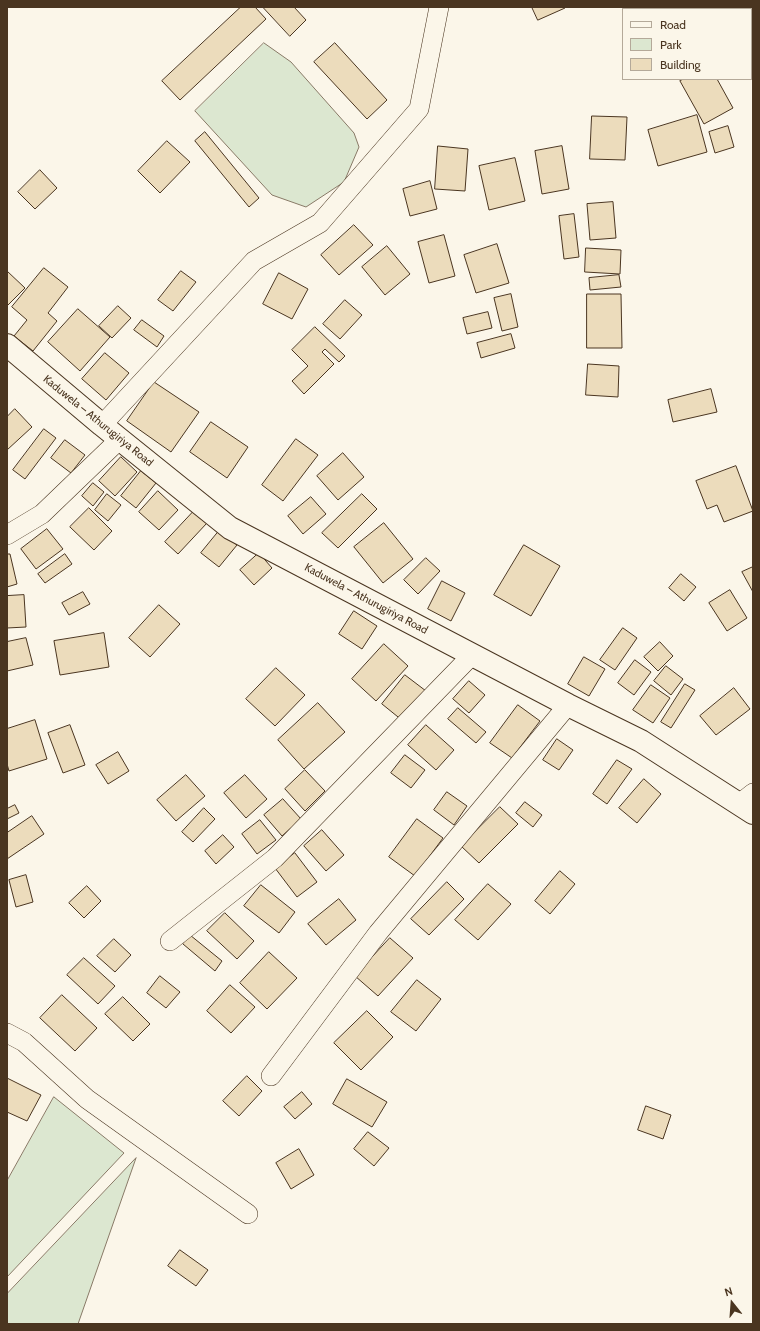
<!DOCTYPE html>
<meta charset="utf-8">
<style>
body{margin:0}
#map{position:relative;width:760px;height:1331px;overflow:hidden;background:#fbf6e9;font-family:Cabin,sans-serif}
canvas{display:block}
.frame{position:absolute;inset:0;border:8px solid #4a3520;pointer-events:none}
.legend{position:absolute;left:622px;top:8px;width:130px;height:72px;box-sizing:border-box;background:#fbf6e9;border:1px solid #b4a999;margin:0;padding:5px 7px;list-style:none;font-size:12px;color:#4a3520}
.legend li{display:flex;align-items:center;gap:8px;height:20px}
.legend b{width:20px;border:1px solid #b4a999}
.north{position:absolute;left:712px;top:1283px;width:40px;height:40px;-webkit-text-stroke:3px #fbf6e9;paint-order:stroke;rotate:343deg;font-size:11px;font-weight:700;line-height:16px;text-align:center;color:#4a3520}
.north::after{content:'';display:block;margin:auto;width:14px;height:18px;background:#4a3520;clip-path:polygon(50% 0,100% 100%,50% 72%,0 100%)}
</style>
<div id="map">
<canvas width="760" height="1331"></canvas>
<div class="frame"></div>
<ul class="legend">
<li><b style="height:5px;background:#fbf6e9"></b>Road</li>
<li><b style="height:11px;background:#dce7d0"></b>Park</li>
<li><b style="height:11px;background:#ecdcbc"></b>Building</li>
</ul>
<div class="north">N</div>
</div>
<script>
const g = document.querySelector('canvas').getContext('2d');
g.lineJoin = 'round';
function paint(path, color) { g.fillStyle = color; g.fill(path, 'evenodd'); }
function stroke(path, color, width, dash) { g.strokeStyle = color; g.lineWidth = width; g.lineCap = dash ? 'butt' : 'round'; g.setLineDash(dash || []); g.stroke(path); }
function write(font, color, halo, rows, align = 'center') {
  g.font = font + ' Cabin,sans-serif'; g.lineWidth = 3; g.setLineDash([]); g.textBaseline = 'middle'; g.strokeStyle = halo; g.fillStyle = color; for (const [text, x, y, turn = 0] of rows) {
    g.save(); g.translate(x, y); g.rotate((+turn || 0) * Math.PI / 180); g.textAlign = isNaN(turn) ? turn : align; if (halo) g.strokeText(text, 0, 0); g.fillText(text, 0, 0); g.restore();
  }
}
const green = new Path2D(`
 M264 43 291 62 354 133 359 147 344 182 306 207 272 195 195 111Z
 M54 1097 124 1153 7 1277V1181Z
 M136 1158 78 1324H7V1294Z`);
paint(green, '#dce7d0');
stroke(green, '#887966', 1);
const building = new Path2D(`
 M241 7H255L266 19 180 100 162 81Z
 M263 7H294L306 20 290 36Z
 M532 7H565V8L538 20Z
 M335 43 387 100 367 119 314 62Z
 M684 79H717L733 108 704 124 680 81Z
 M697 115 707 152 658 166 648 130Z
 M592 116 627 117 625 160 590 159Z
 M728 126 734 147 715 153 709 132Z
 M205 132 259 198 249 207 195 141Z
 M167 141 190 162 160 193 138 171Z
 M438 146 468 149 465 191 435 189Z
 M562 146 569 189 542 194 535 151Z
 M515 158 525 201 489 210 479 166Z
 M40 170 57 188 35 209 18 192Z
 M430 181 437 209 410 216 403 189Z
 M613 202 616 238 590 240 587 204Z
 M574 214 579 257 564 259 559 216Z
 M354 225 373 245 339 275 321 255Z
 M444 235 455 276 429 283 418 242Z
 M497 244 509 283 476 293 464 255Z
 M387 246 410 274 385 295 362 267Z
 M586 248 621 250 620 274 585 272Z
 M44 268 68 287 48 313 57 321 33 351 14 336 27 320 12 307Z
 M7 271 25 288 7 306Z
 M181 271 196 282 173 311 158 300Z
 M279 273 308 289 292 319 263 304Z
 M619 275 621 287 590 290 589 278Z
 M511 294 518 327 502 331 494 298Z
 M587 294H621L622 348H587Z
 M345 300 362 315 340 339 323 324Z
 M118 306 131 318 112 338 99 326Z
 M78 309 110 337 80 371 48 342Z
 M488 312 492 328 467 334 463 318Z
 M142 320 164 336 157 347 134 330Z
 M315 327 345 356 339 362 325 349 322 352 334 364 304 394 292 381 308 366 292 350Z
 M511 334 515 348 481 358 477 343Z
 M105 353 129 373 106 400 82 379Z
 M588 364 619 366 618 397 586 395Z
 M154 382 199 412 171 452 127 421Z
 M711 389 717 412 673 422 668 400Z
 M15 409 32 427 7 450V417Z
 M211 422 248 447 227 478 190 452Z
 M44 429 56 438 25 479 13 470Z
 M296 439 318 455 283 501 262 485Z
 M65 440 85 455 71 473 51 458Z
 M343 453 364 477 338 500 317 476Z
 M121 457 137 472 115 496 99 481Z
 M736 466 753 511 724 522 717 505 707 509 696 481Z
 M141 471 156 483 136 508 121 496Z
 M93 483 104 492 93 506 82 496Z
 M158 491 178 510 159 530 139 512Z
 M107 494 121 505 108 521 95 510Z
 M362 494 377 509 338 548 322 533Z
 M311 497 326 514 303 534 288 516Z
 M89 508 112 531 94 550 70 527Z
 M194 511 207 523 178 554 165 542Z
 M384 523 413 559 383 583 354 547Z
 M47 529 63 549 36 569 21 549Z
 M219 531 237 545 219 567 201 553Z
 M524 545 560 566 531 616 494 595Z
 M259 553 272 568 254 585 240 570Z
 M7 554H10L17 584 7 587Z
 M65 554 72 564 45 583 38 574Z
 M426 558 440 571 418 594 404 580Z
 M753 567V592L742 572Z
 M681 574 696 587 684 601 669 588Z
 M442 581 465 593 451 621 428 609Z
 M730 590 747 618 727 631 709 603Z
 M83 592 90 604 69 615 62 603Z
 M24 595 26 627 7 628V596Z
 M159 605 180 624 150 657 129 638Z
 M354 611 377 626 362 649 339 634Z
 M623 628 637 638 615 670 600 660Z
 M104 633 109 667 60 675 54 641Z
 M26 638 33 665 7 671V642Z
 M660 642 673 656 658 671 644 657Z
 M384 644 408 666 376 701 352 679Z
 M584 657 605 669 589 696 568 684Z
 M635 660 651 672 634 695 618 683Z
 M666 666 683 679 671 695 654 681Z
 M276 668 305 695 275 726 246 699Z
 M405 675 426 691 403 721 382 704Z
 M469 681 485 695 469 713 453 699Z
 M685 684 695 690 671 728 661 722Z
 M651 685 670 698 653 723 633 710Z
 M734 688 750 709 716 735 700 716Z
 M318 703 345 732 304 769 278 740Z
 M518 705 540 721 512 758 490 743Z
 M458 708 486 732 476 743 448 719Z
 M35 720 47 759 9 771 7 764V729Z
 M70 725 85 765 63 773 48 733Z
 M426 725 454 750 436 770 408 745Z
 M557 739 573 750 559 770 543 760Z
 M118 752 129 771 108 784 96 765Z
 M405 755 425 770 411 788 391 773Z
 M617 760 632 769 607 804 593 794Z
 M305 770 325 791 305 811 285 789Z
 M186 775 205 796 176 821 157 800Z
 M245 775 267 799 246 818 224 793Z
 M644 779 661 794 637 823 619 808Z
 M447 792 467 806 454 825 434 810Z
 M283 799 301 819 282 836 264 815Z
 M525 802 542 815 533 827 516 813Z
 M15 805 19 813 7 819V809Z
 M500 807 518 824 479 863 461 846Z
 M204 808 215 819 193 842 182 832Z
 M32 816 44 834 7 859V833Z
 M417 819 443 838 415 876 389 857Z
 M260 820 276 840 257 854 242 834Z
 M322 830 344 855 326 871 304 846Z
 M223 835 234 847 216 864 205 851Z
 M295 853 317 882 297 897 275 868Z
 M560 871 575 884 550 914 535 901Z
 M26 875 33 902 16 907 9 880Z
 M447 882 464 899 429 935 411 919Z
 M488 884 511 904 478 940 455 920Z
 M261 885 295 912 279 933 244 906Z
 M87 886 101 901 84 918 69 903Z
 M339 899 356 920 326 945 308 924Z
 M225 913 254 941 237 959 207 931Z
 M190 935 222 961 215 971 183 944Z
 M390 938 413 958 378 996 355 976Z
 M114 939 131 955 115 972 97 956Z
 M269 952 297 978 267 1009 240 983Z
 M84 958 115 986 98 1004 67 975Z
 M160 976 180 992 166 1008 147 993Z
 M417 980 441 999 416 1031 391 1012Z
 M230 985 255 1007 231 1033 207 1011Z
 M62 995 97 1028 75 1051 40 1018Z
 M123 997 150 1024 133 1041 105 1014Z
 M367 1011 393 1037 361 1070 334 1043Z
 M247 1076 262 1091 239 1116 223 1101Z
 M7 1078 41 1095 27 1121 7 1112Z
 M347 1079 387 1102 372 1127 333 1104Z
 M302 1092 312 1104 295 1119 284 1107Z
 M646 1106 671 1115 663 1139 638 1130Z
 M368 1132 389 1148 374 1166 354 1149Z
 M299 1149 314 1175 291 1189 276 1163Z
 M180 1250 208 1270 196 1286 168 1266Z`);
paint(building, '#ecdcbc');
stroke(building, '#4a3520', 1);
const street = new Path2D(`
 M102 425 254 261 320 223 419 109 439 7
 M7 535 42 514 120 439
 M739 804 753 793
 M170 941 275 858 472 655
 M7 1033 24 1042 87 1099 248 1214
 M271 1076 378 933 568 705`);
const primary = new Path2D(`
 M7 345 102 425 230 528 568 705 641 741 753 813`);
stroke(street, '#4a3520', 20);
stroke(primary, '#4a3520', 24);
stroke(street, '#fbf6e9', 19);
stroke(primary, '#fbf6e9', 22);
write('11px', '#4a3520', '#fbf6e9', [
 ["Kaduwela – Athurugiriya Road",98,421,39],
 ["Kaduwela – Athurugiriya Road",366,599,28]
]);
</script>
